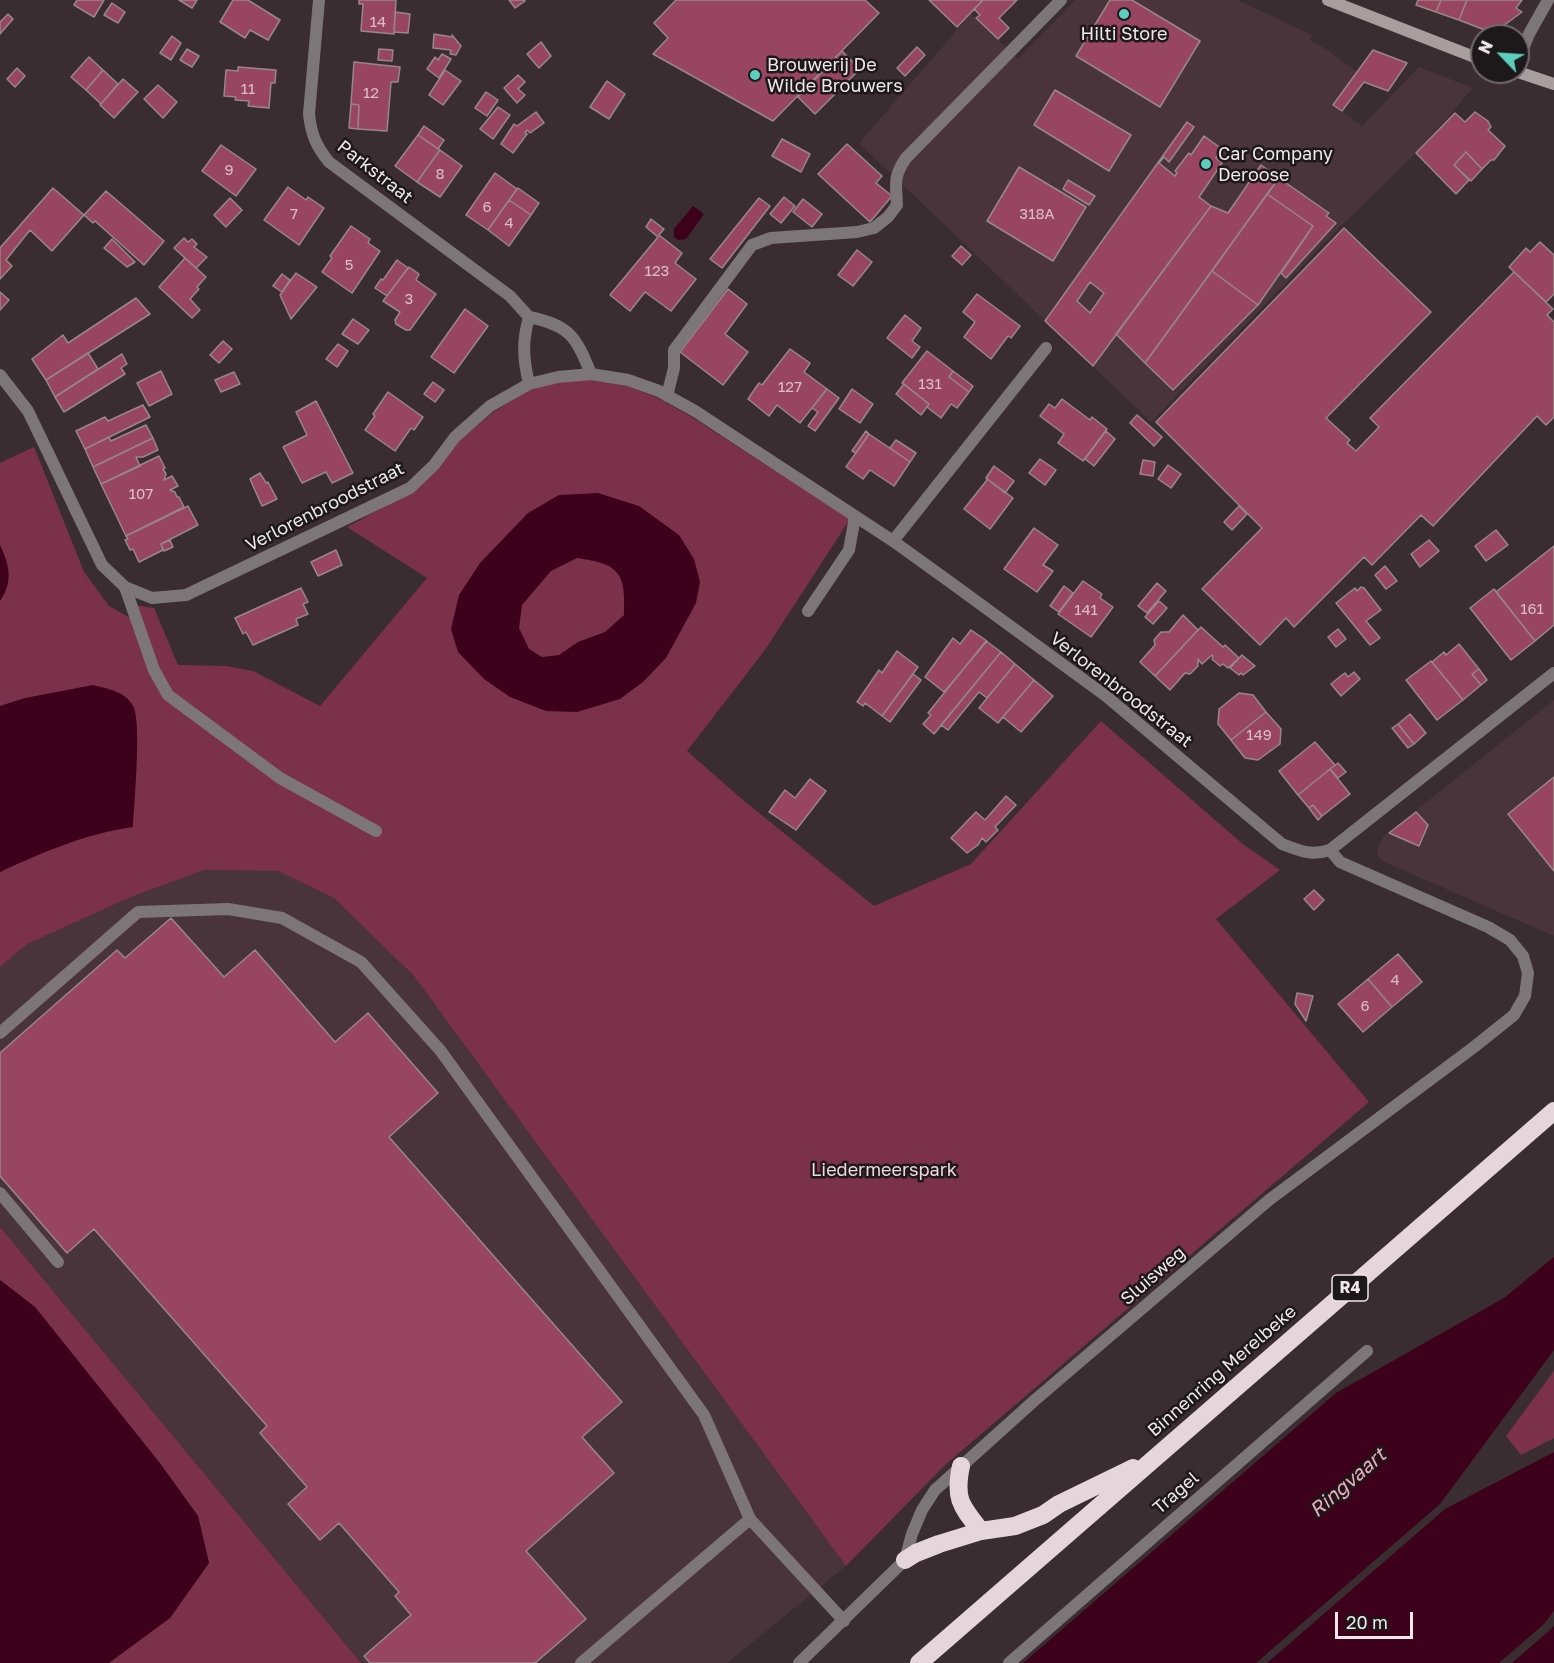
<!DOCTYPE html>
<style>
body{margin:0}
#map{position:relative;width:1554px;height:1663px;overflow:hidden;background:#3a2d31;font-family:"Golos Text",sans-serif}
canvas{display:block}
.north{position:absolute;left:1470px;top:24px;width:60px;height:60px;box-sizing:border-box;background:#1d1819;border:2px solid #716b6c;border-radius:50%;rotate:295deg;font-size:16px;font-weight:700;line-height:24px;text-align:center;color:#efe7e9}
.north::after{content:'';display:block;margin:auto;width:21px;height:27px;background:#5ccebb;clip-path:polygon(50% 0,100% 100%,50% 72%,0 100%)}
.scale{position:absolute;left:1335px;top:1612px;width:78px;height:27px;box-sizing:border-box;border:3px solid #efe7e9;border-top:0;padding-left:8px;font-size:18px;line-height:21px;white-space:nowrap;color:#efe7e9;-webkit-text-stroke:4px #1d1819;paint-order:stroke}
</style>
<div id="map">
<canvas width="1554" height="1663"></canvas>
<div class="north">N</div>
<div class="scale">20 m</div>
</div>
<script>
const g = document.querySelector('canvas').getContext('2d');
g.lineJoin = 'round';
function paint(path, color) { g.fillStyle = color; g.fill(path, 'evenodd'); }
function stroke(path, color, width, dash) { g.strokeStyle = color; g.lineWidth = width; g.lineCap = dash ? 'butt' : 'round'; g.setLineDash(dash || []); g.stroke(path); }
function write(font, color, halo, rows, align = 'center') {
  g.font = font + ' "Golos Text",sans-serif'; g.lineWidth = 5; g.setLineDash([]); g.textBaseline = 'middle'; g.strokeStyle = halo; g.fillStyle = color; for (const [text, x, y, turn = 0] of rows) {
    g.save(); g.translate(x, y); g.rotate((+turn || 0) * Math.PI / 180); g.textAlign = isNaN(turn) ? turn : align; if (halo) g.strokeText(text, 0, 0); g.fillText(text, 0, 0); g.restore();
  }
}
paint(new Path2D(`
 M1075 0H1237L1312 35 1309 40 1326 49 1357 72 1333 105 1362 126 1419 67 1473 88 1416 153 1340 227 1151 422 859 143 971 14 1018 59Z
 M1554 700V936L1382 861 1378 855 1377 848 1384 836Z
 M204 870 278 871 334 898 414 976 846 1566 727 1663H361L0 1227V967L27 944 131 897Z`), '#48343a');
paint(new Path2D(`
 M592 379 629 387 656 397 690 416 850 519 765 650 687 751 743 800 874 906 971 864 1101 721 1244 845 1280 870 1216 919 1369 1102 945 1465 846 1566 414 976 334 898 278 871 204 870 131 897 27 944 0 967V463L34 447 84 572 109 606 132 619 135 605 154 608 178 665 226 666 253 671 320 706 427 578 347 527 415 490 439 468 460 440 495 411 530 390 557 382Z
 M0 1227 361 1663H107L170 1618 209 1563 198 1516 159 1462 35 1307 0 1280Z
 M1554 1371V1438L1521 1455 1506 1436Z`), '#7c314b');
paint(new Path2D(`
 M693 206 704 214 686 239 678 240 674 237V229Z
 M598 493 639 506 679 535 694 559 700 582 696 603 666 658 643 682 620 699 577 712 546 711 510 697 484 679 458 652 451 629 459 595 480 563 528 513 559 495ZM577 558C619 564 626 572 624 615L605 632 578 642 559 655 542 657 529 649 519 628 522 605 551 571Z
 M0 545C9 564 14 581 0 601Z
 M93 685C108 689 125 691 133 706 142 720 134 806 133 827 84 834 44 852 0 872V706L25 698Z
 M1554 1257V1350L1440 1504 1256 1663H1023L1336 1393 1504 1298Z
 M0 1280 35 1307 159 1462 198 1516 209 1563 170 1618 109 1663H0Z
 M1554 1452V1611L1544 1624 1499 1663H1267L1445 1509Z
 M1554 1626V1663H1512L1550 1630Z`), '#3d011b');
const building = new Path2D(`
 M77 0H104L94 17 74 5Z
 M179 0H197L192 8Z
 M233 0H248L280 20 268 40 250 30 245 38 220 22Z
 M359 0H396L394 34 361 31 363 4H359Z
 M509 0H524L525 1 515 8Z
 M676 0H865L879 13 773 121 653 54 668 38 654 23Z
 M929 0H983L957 27Z
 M983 0H1017L999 18 1009 28 998 39 976 18 980 15 974 9Z
 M1110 0H1132L1200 41 1160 107 1076 56Z
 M1418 0H1441L1436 12 1416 5Z
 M1441 0H1467L1459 20 1436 12Z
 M1467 0H1522L1516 8 1522 12 1495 32H1490L1459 20Z
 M112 3 125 12 118 23 104 15Z
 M395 12 410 14 408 33 394 32Z
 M8 14 13 19 0 34V22Z
 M434 34 452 37V35L461 46 456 55 450 54 451 50 433 48Z
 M172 36 181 43 171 60 160 53Z
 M541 42 551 56 539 68 527 54Z
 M917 47 925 55 905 76 897 68Z
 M187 49 199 56 192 67 180 60Z
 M379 49 393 50 392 61 378 60Z
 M1373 50 1407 63 1388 91 1364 82 1342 111 1333 105Z
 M842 51 860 69 815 114 798 97Z
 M442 54 451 59 439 78 427 69 435 57 438 60Z
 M89 57 103 70 86 90 71 77Z
 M354 62 400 67 398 82H391L387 131 358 129 359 105 351 104Z
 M238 67 276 70 275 83H271L269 108 248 106 249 101 235 100 236 97 224 96 226 70 238 71Z
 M17 68 25 76 15 87 7 79Z
 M103 70 118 84 101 104 86 90Z
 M445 70 461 81 443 105 429 95Z
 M518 75 525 82 518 89 525 95 517 103 504 88Z
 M123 79 138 92 114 118 100 105Z
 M607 81 625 94 609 119 590 107Z
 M158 85 177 102 163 118 144 99Z
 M1055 90 1131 135 1109 171 1034 125Z
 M486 92 498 100 487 116 475 108Z
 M351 104 359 105 358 129 349 128Z
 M498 107 510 115 493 139 480 129Z
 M536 112 544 123 530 133 527 130 525 133 527 134 513 153 501 144 514 124 517 126Z
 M1475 112 1488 121 1491 127 1488 130 1505 146 1494 160H1491L1482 169 1466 152 1454 165 1469 180 1456 194 1416 153 1455 113 1465 122Z
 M1187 122 1194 127 1169 162 1164 157 1159 163 1175 176 1177 173 1175 171 1189 153 1191 155 1204 136 1222 149 1216 158 1222 163 1199 197 1211 206 1093 366 1045 321ZM1090 282 1104 293 1090 313 1077 301Z
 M424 126 444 140 438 149 418 135Z
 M418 135 440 150 417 182 395 166Z
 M782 139 810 154 801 172 772 156Z
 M847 144 882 176 876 183 892 196 870 222 818 174Z
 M221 145 256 169 236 196 202 171Z
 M440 150 462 166 440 197 417 182Z
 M1466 152 1482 169 1471 181 1454 165Z
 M1261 165 1279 178 1145 363 1116 334 1211 206 1228 213Z
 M1019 167 1086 207 1053 261 987 221Z
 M495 173 517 189 488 230 466 215Z
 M1279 178 1329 213 1326 216 1336 223 1286 278 1281 273 1313 226 1267 194Z
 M1068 180 1095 196 1089 205 1063 189Z
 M288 187 306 200 308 197 324 208 299 245 264 220Z
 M53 188 84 215 52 251 30 230 6 260 12 266 0 279V248Z
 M518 188 539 203 531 215 509 200Z
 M106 191 164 241 144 265 95 221 93 223 84 215Z
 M1267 194 1313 226 1258 305 1212 271Z
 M784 197 795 206 781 223 770 214Z
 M230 198 242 210 226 227 214 215Z
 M759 198 770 206 722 268 710 259Z
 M803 199 822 214 812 227 793 212Z
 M509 200 531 215 509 246 488 230Z
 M651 219 664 229 659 235 682 253 675 263 696 279 671 311 645 292 630 311 610 295 658 237 646 227Z
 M351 226 370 239 368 243 380 251 352 293 322 272 332 258 330 256Z
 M1344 228 1431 312 1326 418 1350 440 1347 443 1356 451 1379 427 1370 418 1514 272 1553 309 1547 315 1554 322V417L1546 425 1537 416 1433 526 1421 515 1372 565 1364 557 1294 627 1286 618 1260 645 1202 589 1262 528 1156 422Z
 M184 238 188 242 192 239 197 244 194 247 207 257 196 268 174 248Z
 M112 239 135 262 127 267 104 248Z
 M1540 242 1554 255V294L1546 302 1509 267 1526 248 1530 252Z
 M961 246 971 255 962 265 952 256Z
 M857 250 872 262 853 286 838 275Z
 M185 258 206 277 197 287 199 289 190 299 200 310 192 318 159 287Z
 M397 260 408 268 387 296 375 288 381 279 383 280Z
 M409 267 419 274 416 280 436 294 415 323 410 330H406L396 324 395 320 400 312 383 301Z
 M1212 271 1258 305 1173 390 1145 363Z
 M296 273 317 287 291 319 280 295Z
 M282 274 290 280 282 292 273 286Z
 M728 289 747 304 725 334 748 352 723 385 680 352Z
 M0 292 9 300 0 310Z
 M977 294 1020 326 1011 338 1008 336 991 359 964 337 975 322 963 312Z
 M136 298 150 314 46 380 32 359 63 335 68 343Z
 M465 309 488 326 454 373 431 357Z
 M905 315 921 328 912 341 920 347 912 358 887 338Z
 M353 319 369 330 358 344 342 334Z
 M223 341 232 349 219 363 210 355Z
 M338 344 348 351 337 367 326 359Z
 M790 349 810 363 804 372 827 389 800 423 777 405 769 416 748 399 759 383 762 385Z
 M927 351 953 371 949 377 969 392 957 408 951 404 941 418 927 407 929 404 902 383Z
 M88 353 98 369 55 397 46 380Z
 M122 354 127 364 121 368 125 374 64 412 55 397Z
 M161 371 172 394 149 406 137 383Z
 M953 371 973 386 969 392 949 377Z
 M234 372 240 384 221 392 215 380Z
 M433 382 444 390 435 402 424 394Z
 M904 384 929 404 921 415 896 394Z
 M827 389 839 398 815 431 808 426 818 412 812 408Z
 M852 389 873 404 860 423 839 409Z
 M388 392 423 417 414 430 411 428 395 451 365 430 375 416 373 414Z
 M1062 399 1090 420 1092 417 1107 429 1083 461 1058 443 1064 434 1040 416 1049 404 1055 408Z
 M316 401 353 473 332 483 326 472 302 483 283 447 307 435 296 412Z
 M143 405 150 417 85 449 76 431 105 417 108 421Z
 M1137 415 1162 437 1154 446 1130 423Z
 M146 425 153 438 93 467 85 449 109 437 111 441Z
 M866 431 869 434 856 453 852 451Z
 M1106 431 1115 439 1094 466 1085 459Z
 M869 434 910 462 894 486 870 470 863 479 846 467Z
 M153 438 158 450 143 457H136L140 466 101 484 93 467Z
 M896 440 916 453 910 462 890 448Z
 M159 456 165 468 163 469 166 474 164 480 172 476 178 486 170 490 175 492 177 497H179L184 507 126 536 101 484Z
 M1040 459 1056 470 1045 485 1029 473Z
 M1143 460 1155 462 1153 476 1140 474Z
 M1168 465 1181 474 1171 488 1158 479Z
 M994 466 1014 481 1005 493 986 478Z
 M260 473 266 483 268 482 277 499 262 506 250 479Z
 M986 478 1013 498 990 529 964 509 987 480Z
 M188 506 198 525 161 544 163 550 139 562 133 549 130 550 125 540 128 539 126 536Z
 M1239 506 1247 514 1232 530 1224 522Z
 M1034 528 1058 545 1043 565 1053 571 1037 592 1004 569Z
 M1496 530 1508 545 1486 561 1475 546Z
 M170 540 173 547 164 551 161 544Z
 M1429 540 1439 551 1420 567 1411 554Z
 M1554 546V625L1535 641 1496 592Z
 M336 550 342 565 318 576 311 562Z
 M1385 566 1397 581 1386 589 1375 575Z
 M1083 581 1102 594 1100 598 1113 607 1091 637 1058 614Z
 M1157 583 1166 591 1147 613 1138 606Z
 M1064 586 1073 593 1059 612 1050 606Z
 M1361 587 1364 588 1381 610 1366 621 1380 638 1370 645 1336 603 1355 588 1357 591Z
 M301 588 308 602 303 604 308 614 296 619 298 625 253 645 246 632 243 634 235 618Z
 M1494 589 1535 641 1511 660 1470 608Z
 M1159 601 1167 608 1153 624 1145 617Z
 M1183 615 1198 630 1155 676 1140 662 1155 645 1154 640 1161 632H1169Z
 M1201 627 1223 647 1225 645 1239 658 1228 668 1223 664 1220 666 1212 659 1213 657 1212 655 1202 664 1198 659V666L1190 674 1185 673 1170 690 1155 676Z
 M1338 629 1346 639 1336 647 1328 637Z
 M971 630 987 641 944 692 925 677 953 638 960 644Z
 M986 641 1001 652 934 734 923 724 931 715 928 713Z
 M1459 644 1479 669 1472 674 1481 685 1463 700 1432 662 1444 652 1446 655Z
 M897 651 918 667 882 716 865 703 863 706 857 702 879 670 882 673Z
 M1001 652 1015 664 987 698 979 692 948 730 941 725Z
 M1242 655 1255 666 1243 675 1241 673 1239 675 1230 668Z
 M1431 661 1463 700 1437 720 1406 680Z
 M1015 664 1034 680 998 723 979 708Z
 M1479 669 1487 680 1481 685 1472 674Z
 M1354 672 1360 679 1341 696 1331 684 1342 675 1345 673 1348 677Z
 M913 674 921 680 890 722 882 716Z
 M1034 680 1053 696 1021 732 1003 717Z
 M1239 693 1253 695 1266 712 1231 740 1218 724 1219 709Z
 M1266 712 1281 729 1280 744 1258 760 1245 758 1231 740Z
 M1410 714 1426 733 1414 744 1398 724Z
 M1398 724 1414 744 1408 748 1392 728Z
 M1315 742 1335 765 1298 795 1279 771Z
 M1338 763 1346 772 1338 778 1330 769Z
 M1330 769 1350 794 1322 816 1313 805 1309 808 1298 795Z
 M1554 777V871L1508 814Z
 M810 779 826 791 796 830 769 812 785 790 795 798Z
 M1006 796 1016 805 995 827 998 830 986 842 982 838 978 845 967 853 951 838 976 812 985 820Z
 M1313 805 1322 816 1318 820 1309 808Z
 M1416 812 1428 825 1419 846 1389 833Z
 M1314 890 1324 900 1314 910 1304 899Z
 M171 918 224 977 255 950 335 1042 368 1013 438 1093 389 1137 622 1402 582 1437 614 1473 526 1551 586 1619 535 1663H370L364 1656 411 1615 395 1596 399 1592 339 1523 320 1540 288 1504 307 1487 260 1433 267 1426 94 1229 67 1253 0 1176V1053L117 950 125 958Z
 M1398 954 1422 982 1392 1007 1368 979Z
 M1368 979 1392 1007 1363 1032 1338 1004Z
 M1297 993 1313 996 1306 1021 1295 1004Z`);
paint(building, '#984562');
stroke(building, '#97878b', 1.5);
stroke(new Path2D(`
 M667 396 674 368V350L752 245 771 238 857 232 874 228 888 217 897 205C896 183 893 177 906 158L1061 0
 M125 587 154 670 168 695 280 778 376 831
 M808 611 849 550 855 517
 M0 1033 138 912 228 909 282 918 361 962 440 1050 704 1415 750 1519 844 1621
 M0 1193 58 1262
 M581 1663 750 1519`), '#7d7678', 12);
stroke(new Path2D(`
 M319 0 309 114C311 134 316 146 329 162L510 296 529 317
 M1518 61 1529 34 1548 0
 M0 375 28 411 102 565 125 587 152 598 186 595 410 488 434 465 455 437 490 406 529 384 558 377 591 374 628 380 659 391 695 411 893 541 950 582 1106 696 1282 844C1300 851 1311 856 1330 850L1554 673
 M529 384C523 358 522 342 529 317 570 325 576 337 591 374
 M893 541 1046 348
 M799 1663 905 1560 912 1534 922 1510 935 1490 1035 1400 1269 1200 1474 1047 1514 1015 1525 996 1528 973 1523 956 1510 940 1488 927 1340 862 1330 850
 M1009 1663 1367 1351`), '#7d7678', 12);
stroke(new Path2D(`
 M1328 0 1482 60
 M1518 72 1554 84`), '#a89d9f', 12);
stroke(new Path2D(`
 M961 1466C954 1499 961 1506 981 1531
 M905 1560 916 1553 939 1544 981 1531 1015 1526 1043 1515 1059 1504 1133 1468
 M919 1663 1554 1111`), '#e6d5da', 18);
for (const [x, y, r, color] of [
 [1124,14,6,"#5ccebb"],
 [755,75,6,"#5ccebb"],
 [1206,164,6,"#5ccebb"]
]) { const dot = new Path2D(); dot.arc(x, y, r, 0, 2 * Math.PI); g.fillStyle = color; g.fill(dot); stroke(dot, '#1d1819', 2); }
write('15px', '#d9bec7', null, [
 ["14",378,22],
 ["11",248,89],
 ["12",371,93],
 ["9",229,170],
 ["8",440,174],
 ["6",487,207],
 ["7",294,214],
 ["318A",1037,214],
 ["4",509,223],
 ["5",349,265],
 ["123",657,271],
 ["3",409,299],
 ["131",930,384],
 ["127",790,387],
 ["107",141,494],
 ["161",1532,609],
 ["141",1086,610],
 ["149",1259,735],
 ["4",1395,980],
 ["6",1365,1006]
]);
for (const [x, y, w] of [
 [1350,1288,36]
]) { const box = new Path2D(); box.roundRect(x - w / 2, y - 13, w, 26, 4.5); g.fillStyle = '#1d1819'; g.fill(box); stroke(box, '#efe7e9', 1.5); }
write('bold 16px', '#efe7e9', null, [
 ["R4",1350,1288]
]);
write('18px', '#efe7e9', '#1d1819', [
 ["Hilti Store",1124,34,"center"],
 ["Brouwerij De",767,65],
 ["Wilde Brouwers",767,86],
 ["Car Company",1218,154],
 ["Deroose",1218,175]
], 'left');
write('18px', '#efe7e9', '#1d1819', [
 ["Parkstraat",375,172,38],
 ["Verlorenbroodstraat",325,507,-27],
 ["Verlorenbroodstraat",1121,690,38],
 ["Sluisweg",1153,1276,-41],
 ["Binnenring Merelbeke",1222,1371,-41],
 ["Tragel",1176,1493,-41]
]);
write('18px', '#f0d7de', '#1d1819', [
 ["Liedermeerspark",884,1170]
]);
write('italic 20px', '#f2abbf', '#1d1819', [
 ["Ringvaart",1348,1483,-41]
]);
</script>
